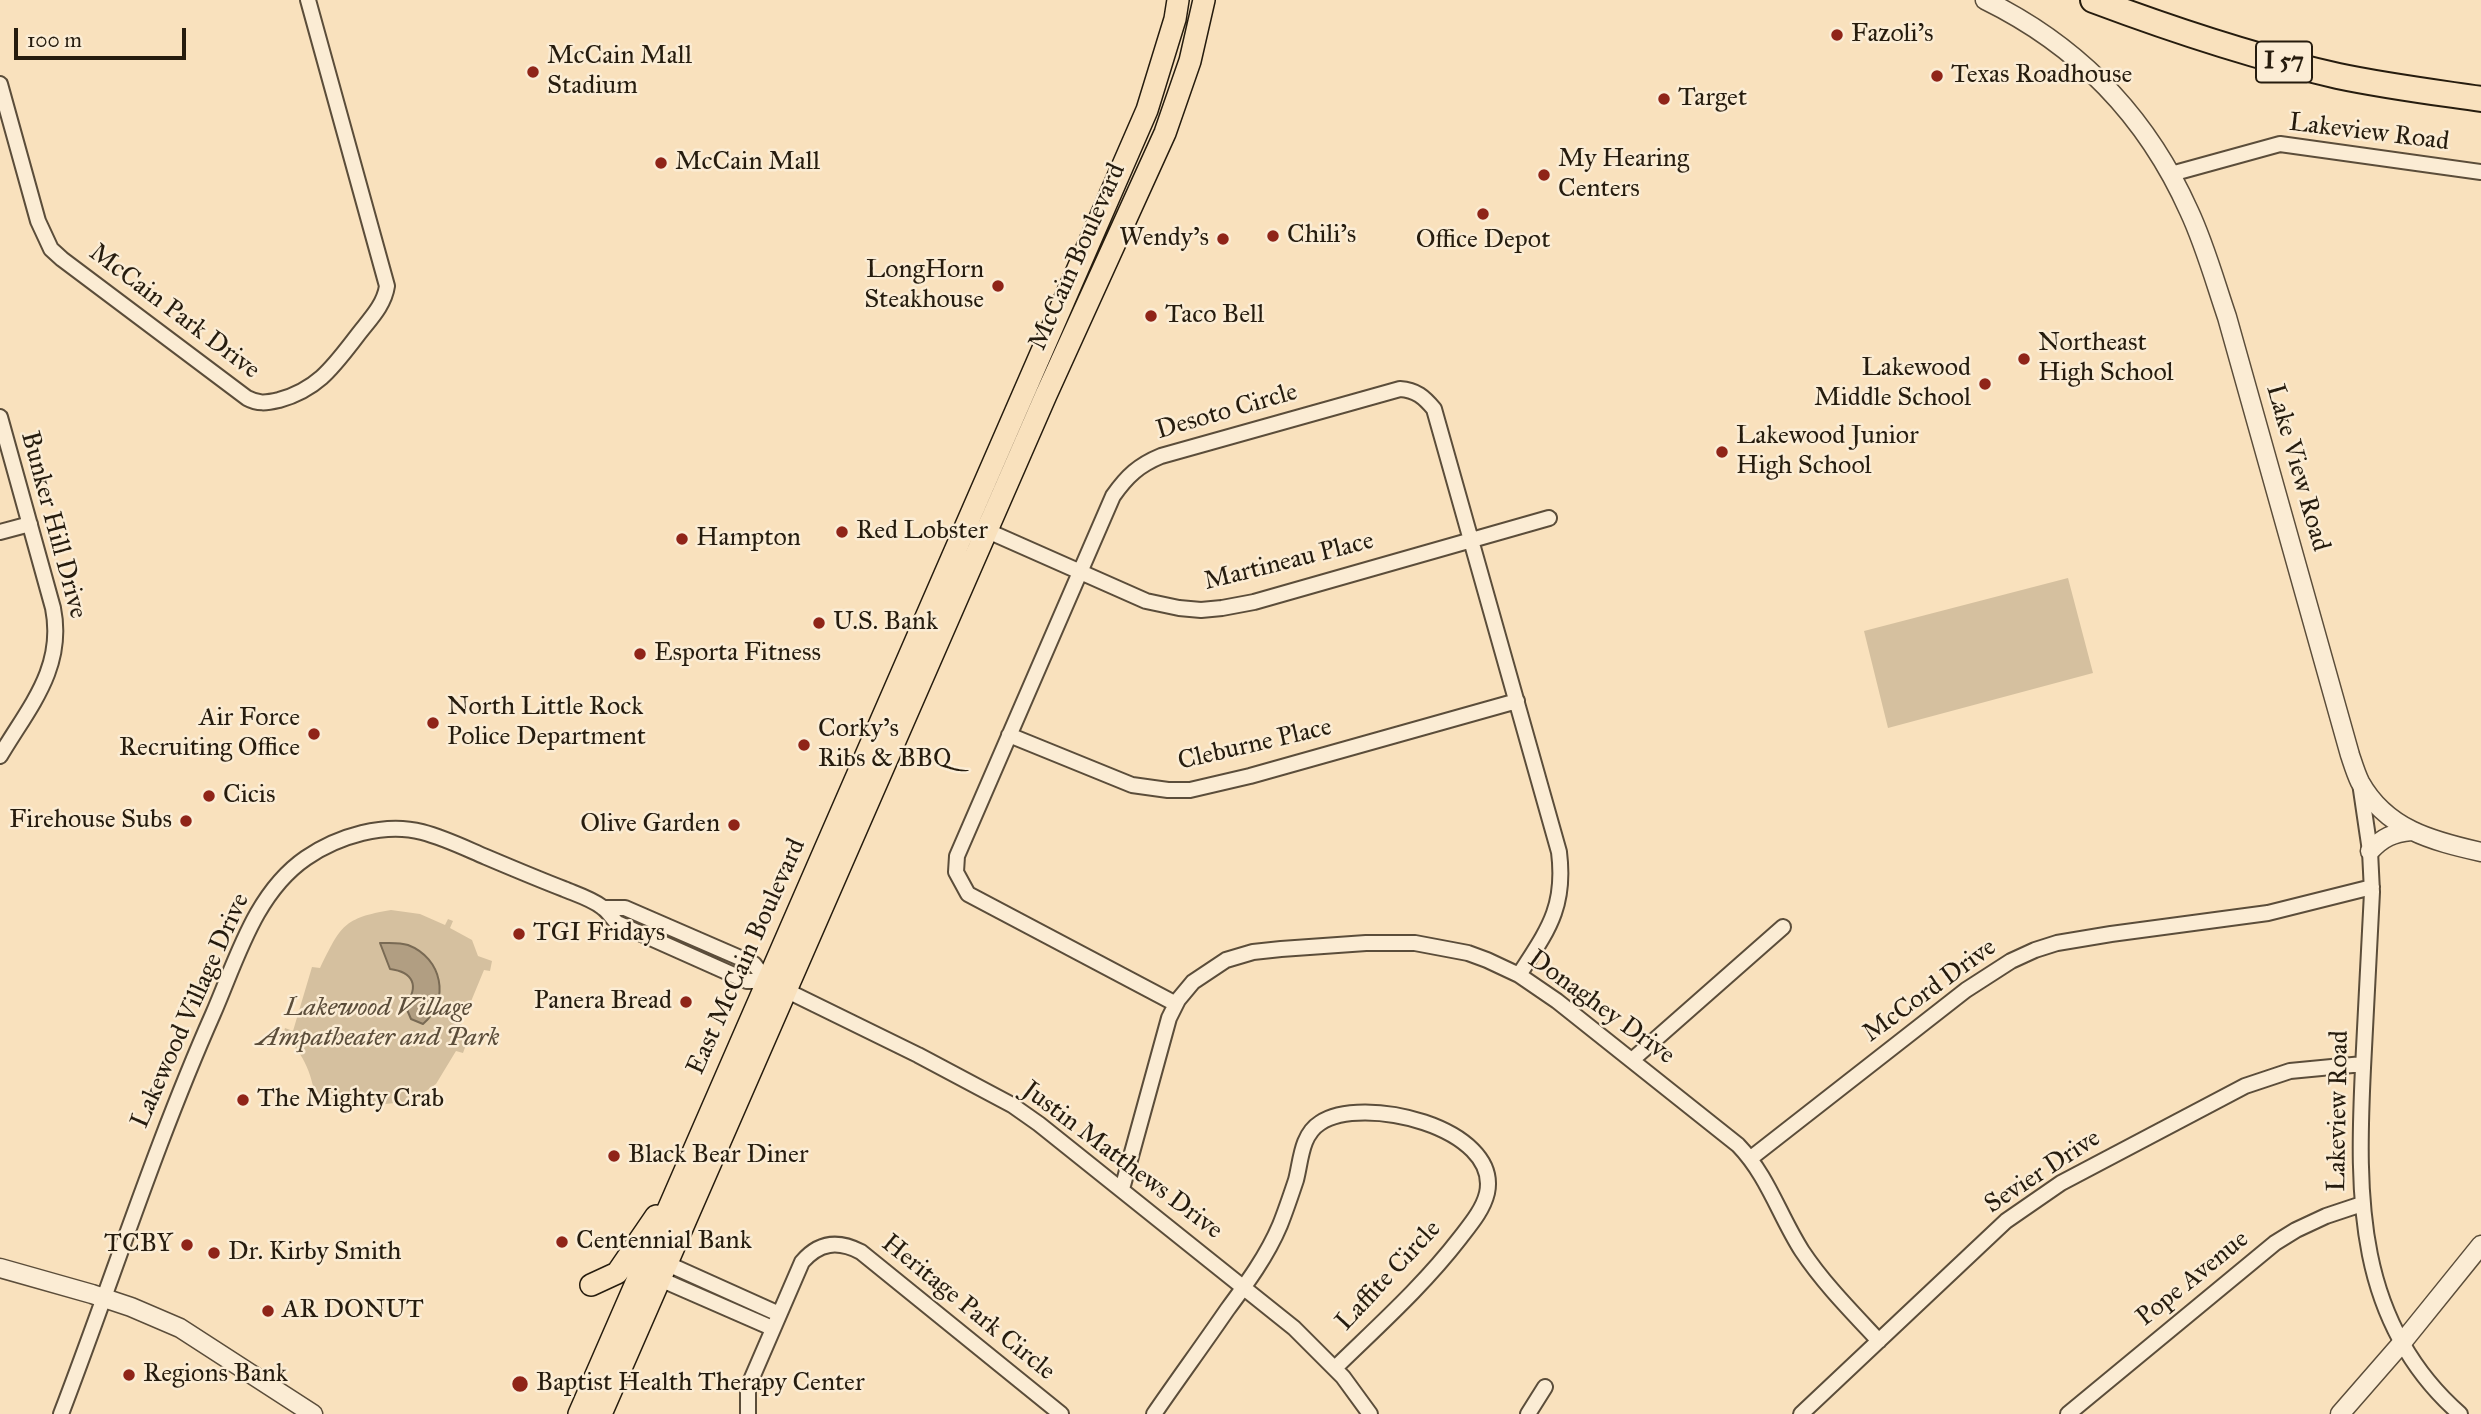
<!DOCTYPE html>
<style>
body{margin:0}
#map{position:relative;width:2481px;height:1414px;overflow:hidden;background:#f9e1bd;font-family:"IM FELL Great Primer",serif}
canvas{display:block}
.scale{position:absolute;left:14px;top:28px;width:172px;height:32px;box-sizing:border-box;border:4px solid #261c0e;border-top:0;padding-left:9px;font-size:21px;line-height:24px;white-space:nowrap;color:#261c0e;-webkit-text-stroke:5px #fbecd4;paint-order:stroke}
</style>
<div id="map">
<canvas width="2481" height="1414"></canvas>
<div class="scale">100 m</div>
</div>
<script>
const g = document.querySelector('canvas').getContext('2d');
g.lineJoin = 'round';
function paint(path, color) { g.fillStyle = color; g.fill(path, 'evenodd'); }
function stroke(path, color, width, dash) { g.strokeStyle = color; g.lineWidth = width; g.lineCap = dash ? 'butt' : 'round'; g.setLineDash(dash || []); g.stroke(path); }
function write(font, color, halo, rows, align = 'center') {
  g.font = font + ' "IM FELL Great Primer",serif'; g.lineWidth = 5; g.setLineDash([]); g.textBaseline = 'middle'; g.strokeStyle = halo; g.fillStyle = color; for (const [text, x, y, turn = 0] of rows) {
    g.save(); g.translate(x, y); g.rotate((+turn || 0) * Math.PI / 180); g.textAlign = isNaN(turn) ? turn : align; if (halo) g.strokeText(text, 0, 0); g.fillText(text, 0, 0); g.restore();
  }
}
paint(new Path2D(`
 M2068 578 2093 673 1888 728 1864 631Z
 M391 910 420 914 445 925 448 919 453 921 450 928 472 940 478 956 492 961 490 971 484 970 460 1028 470 1034 463 1053 456 1051 436 1084 412 1101 351 1108 331 1099 317 1105C312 1077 306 1054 283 1036L285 1028 293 1031 312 967 320 968C341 926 343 918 391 910Z`), '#d5c09f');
const water = new Path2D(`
 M380 943C389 943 399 942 408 945 442 958 451 1000 423 1024L411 1019 405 1005C420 986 413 972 390 969Z`);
paint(water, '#b19e82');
stroke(water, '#796a54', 2);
const minor = new Path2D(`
 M0 84 38 221 51 249 62 259 247 398C258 404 266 403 279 400 318 389 333 367 357 336 369 320 384 306 387 286L308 0
 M2171 174 2280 144 2481 172
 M0 417 53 608C65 668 29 707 0 756
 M981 528 1146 601 1179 608 1201 610 1222 608 1254 602 1549 518
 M0 532 30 524
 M1009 735 1132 785 1168 790H1190L1250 776 1517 701
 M2360 783 2370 851 2372 892C2369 951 2366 1009 2363 1068 2357 1196 2355 1322 2460 1414
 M603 908H625L754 964 767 981 918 1055 1012 1105 1039 1124 1294 1328 1343 1377 1370 1414
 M1176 1004 968 894 956 872 957 856 1113 496C1127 476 1139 465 1161 456L1400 389C1416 390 1424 397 1434 409L1559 852C1566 908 1547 931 1519 975
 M1632 1060 1783 927
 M1751 1158 1966 990 2011 961 2035 950 2057 943 2111 934 2268 913 2372 887
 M1122 1189 1169 1018 1178 1000 1193 982 1226 960 1253 952 1281 949 1366 943H1415L1468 953 1487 960 1519 975 1557 1001 1738 1145C1768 1176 1779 1215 1802 1251 1824 1284 1852 1312 1879 1341
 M659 1260 779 1314
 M653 1276 772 1328
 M61 1414C112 1281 155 1145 213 1014 237 959 255 893 306 858 338 836 385 822 422 832 445 838 465 848 486 857 512 868 538 879 564 889 576 894 592 899 602 907 608 911 612 918 617 923L747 981H767
 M748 1414V1387L802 1262C819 1242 838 1240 861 1252L1061 1414
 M1154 1414C1178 1379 1203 1345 1227 1310 1247 1283 1267 1256 1280 1225 1286 1210 1291 1195 1296 1180 1301 1161 1301 1135 1320 1123 1361 1094 1501 1127 1487 1193 1483 1210 1470 1225 1460 1238 1423 1286 1378 1326 1335 1368
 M1528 1414 1545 1387
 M1801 1414 2006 1221 2061 1183 2245 1086 2290 1071 2363 1064
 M2068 1414 2275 1243 2296 1230 2326 1216 2362 1204`);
const tertiary = new Path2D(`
 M1985 0C2079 46 2146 115 2189 211 2205 245 2215 282 2227 317L2350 755C2353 764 2356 774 2360 782 2386 829 2432 841 2481 852
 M2370 851C2383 837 2393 833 2411 831
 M0 1268 92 1294 131 1307 180 1328 313 1414
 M2340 1414 2401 1344 2481 1245`);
const primary = new Path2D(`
 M591 1285 617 1273 656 1216
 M579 1414 1147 110 1175 19 1178 0
 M601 1414 1046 395 1165 133 1190 61 1204 0`);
const motorway = new Path2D(`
 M2093 0C2173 30 2254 57 2338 76 2385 86 2433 92 2481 99`);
stroke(minor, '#5b4d3a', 18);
stroke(tertiary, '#5b4d3a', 21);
stroke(primary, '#261c0e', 24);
stroke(motorway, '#261c0e', 28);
stroke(minor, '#fbecd4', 14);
stroke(tertiary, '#fbecd4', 18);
stroke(primary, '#f9e1bd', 21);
stroke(motorway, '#f9e1bd', 24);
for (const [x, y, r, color] of [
 [1837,35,7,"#8f2418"],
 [533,72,7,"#8f2418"],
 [1937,76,7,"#8f2418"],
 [1664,99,7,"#8f2418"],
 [661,163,7,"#8f2418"],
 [1544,175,7,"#8f2418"],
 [1483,214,7,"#8f2418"],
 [1273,236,7,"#8f2418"],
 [1223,239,7,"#8f2418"],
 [998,286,7,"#8f2418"],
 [1151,316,7,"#8f2418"],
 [2024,359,7,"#8f2418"],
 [1985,384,7,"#8f2418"],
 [1722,452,7,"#8f2418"],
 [842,532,7,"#8f2418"],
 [682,539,7,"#8f2418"],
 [819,623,7,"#8f2418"],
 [640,654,7,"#8f2418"],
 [433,723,7,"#8f2418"],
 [314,734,7,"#8f2418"],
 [804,745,7,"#8f2418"],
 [209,796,7,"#8f2418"],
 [186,821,7,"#8f2418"],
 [734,825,7,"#8f2418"],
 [519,934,7,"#8f2418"],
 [686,1002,7,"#8f2418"],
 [243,1100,7,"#8f2418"],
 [614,1156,7,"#8f2418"],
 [562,1242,7,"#8f2418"],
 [187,1245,7,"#8f2418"],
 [214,1253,7,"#8f2418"],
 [268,1311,7,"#8f2418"],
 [129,1375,7,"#8f2418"],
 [520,1384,9,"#8f2418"]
]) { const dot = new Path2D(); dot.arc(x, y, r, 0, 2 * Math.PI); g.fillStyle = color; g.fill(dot); stroke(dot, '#fbecd4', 2.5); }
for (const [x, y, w] of [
 [2284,62,56]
]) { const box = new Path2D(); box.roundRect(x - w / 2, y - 20.5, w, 41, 5); g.fillStyle = '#fbecd4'; g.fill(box); stroke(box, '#261c0e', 2); }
write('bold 24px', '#261c0e', null, [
 ["I 57",2284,62]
]);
write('26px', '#261c0e', '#fbecd4', [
 ["Fazoli's",1851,35],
 ["McCain Mall",547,57],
 ["Stadium",547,87],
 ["Texas Roadhouse",1951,76],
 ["Target",1678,99],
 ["My Hearing",1558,160],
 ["Centers",1558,190],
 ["McCain Mall",675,163],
 ["Chili's",1287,236],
 ["Wendy's",1209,239,"right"],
 ["Office Depot",1483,241,"center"],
 ["LongHorn",984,271,"right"],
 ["Steakhouse",984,301,"right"],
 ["Taco Bell",1165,316],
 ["Northeast",2038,344],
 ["High School",2038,374],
 ["Lakewood",1971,369,"right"],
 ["Middle School",1971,399,"right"],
 ["Lakewood Junior",1736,437],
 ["High School",1736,467],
 ["Red Lobster",856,532],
 ["Hampton",696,539],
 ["U.S. Bank",833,623],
 ["Esporta Fitness",654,654],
 ["North Little Rock",447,708],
 ["Police Department",447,738],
 ["Air Force",300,719,"right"],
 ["Recruiting Office",300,749,"right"],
 ["Corky's",818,730],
 ["Ribs & BBQ",818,760],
 ["Cicis",223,796],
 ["Firehouse Subs",172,821,"right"],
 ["Olive Garden",720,825,"right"],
 ["TGI Fridays",533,934],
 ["Panera Bread",672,1002,"right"],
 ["The Mighty Crab",257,1100],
 ["Black Bear Diner",628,1156],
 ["Centennial Bank",576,1242],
 ["TCBY",173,1245,"right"],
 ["Dr. Kirby Smith",228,1253],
 ["AR DONUT",282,1311],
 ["Regions Bank",143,1375],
 ["Baptist Health Therapy Center",536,1384]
], 'left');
write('26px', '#261c0e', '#fbecd4', [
 ["Lakeview Road",2369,133,7],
 ["McCain Boulevard",1078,257,-66],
 ["McCain Park Drive",174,312,37],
 ["Desoto Circle",1227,412,-16],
 ["Lake View Road",2297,468,74],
 ["Bunker Hill Drive",53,525,75],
 ["Martineau Place",1289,562,-14],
 ["Cleburne Place",1255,745,-13],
 ["East McCain Boulevard",747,957,-66],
 ["McCord Drive",1930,991,-36],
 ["Donaghey Drive",1601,1008,36],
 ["Lakewood Village Drive",191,1011,-66],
 ["Lakeview Road",2339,1111,-89],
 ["Justin Matthews Drive",1122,1161,37],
 ["Sevier Drive",2043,1172,-33],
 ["Laffite Circle",1389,1276,-47],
 ["Pope Avenue",2193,1279,-39],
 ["Heritage Park Circle",968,1308,39]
]);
write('italic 26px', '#5b4d3a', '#fbecd4', [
 ["Lakewood Village",378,1009],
 ["Ampatheater and Park",378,1039]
]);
</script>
